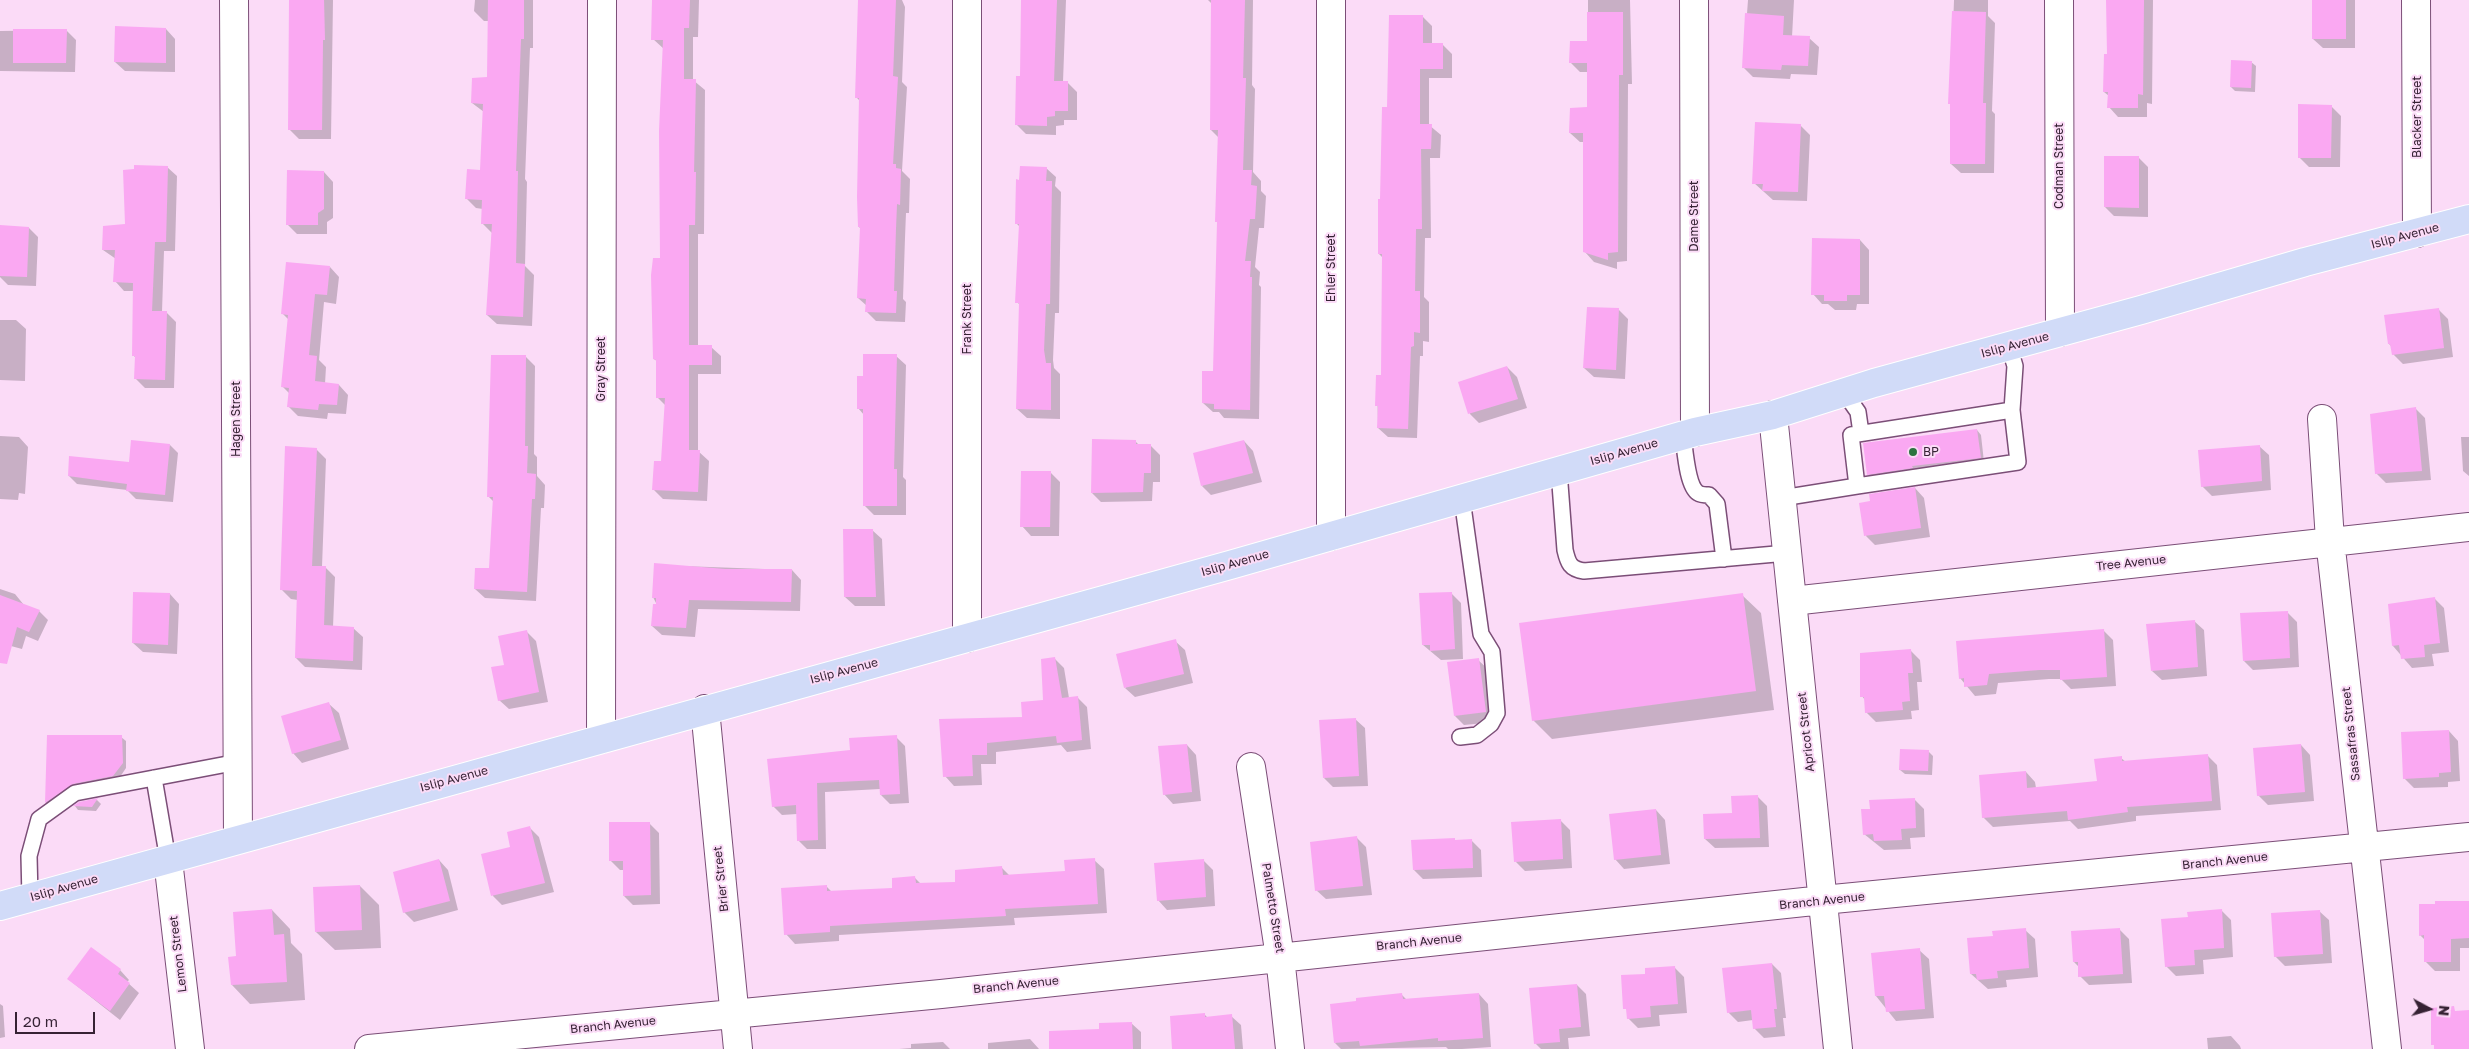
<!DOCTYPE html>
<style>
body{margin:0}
#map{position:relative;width:2469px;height:1049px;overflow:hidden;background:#fbdbf7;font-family:"Golos Text",sans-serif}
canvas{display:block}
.north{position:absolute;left:2404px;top:984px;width:50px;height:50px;-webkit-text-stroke:4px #fbdbf7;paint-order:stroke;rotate:96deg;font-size:14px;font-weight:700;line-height:20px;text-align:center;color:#362234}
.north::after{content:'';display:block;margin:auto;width:18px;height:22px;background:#362234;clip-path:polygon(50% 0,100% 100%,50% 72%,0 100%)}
.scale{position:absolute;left:15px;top:1012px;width:80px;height:22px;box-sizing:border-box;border:2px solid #362234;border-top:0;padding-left:6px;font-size:15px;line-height:18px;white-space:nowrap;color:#362234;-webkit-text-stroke:4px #fbdbf7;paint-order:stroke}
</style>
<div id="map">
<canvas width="2469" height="1049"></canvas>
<div class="north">N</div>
<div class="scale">20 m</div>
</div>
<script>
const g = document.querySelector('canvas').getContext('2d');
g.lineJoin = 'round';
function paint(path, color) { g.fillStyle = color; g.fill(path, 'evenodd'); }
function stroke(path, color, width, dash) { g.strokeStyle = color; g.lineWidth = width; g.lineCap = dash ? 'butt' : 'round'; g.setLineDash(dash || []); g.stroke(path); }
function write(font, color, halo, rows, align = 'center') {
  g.font = font + ' "Golos Text",sans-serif'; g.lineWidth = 4; g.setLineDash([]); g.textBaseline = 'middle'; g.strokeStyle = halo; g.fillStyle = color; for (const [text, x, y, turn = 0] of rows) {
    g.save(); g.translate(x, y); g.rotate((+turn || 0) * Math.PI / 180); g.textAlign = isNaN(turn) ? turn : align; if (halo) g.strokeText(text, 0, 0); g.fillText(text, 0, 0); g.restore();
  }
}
paint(new Path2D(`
 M290 0H333L331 139H299L289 129Z
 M475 0H533V48H530L525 179 527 182 525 266 534 275 532 326 497 324 487 315 492 233 482 223 483 209 476 208 467 199 481 171 484 112 472 103 489 78V21H484L474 11Z
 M653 0H699L698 37H693V80L705 90 704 234H698V347H711L721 356V374H698V451L709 461 707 501 663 499 654 490 662 463 666 406 658 398V362L654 359 662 260 664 49 653 39Z
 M859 0H902L905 7 902 82 907 87 902 171 910 179 909 213H906L905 238 903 299 906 302 905 322 876 321 866 311 867 306 858 298 861 229 859 227 860 101 857 98Z
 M1022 0H1066L1063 82H1067L1077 92V120H1064V125L1056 126V135L1026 134 1017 125 1021 77Z
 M1208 0H1253L1252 85 1255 89 1253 172 1261 181V191L1266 196 1264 228H1259L1255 267 1260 272 1259 285 1261 287 1259 419 1224 418 1219 412H1213L1203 403 1215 372 1219 138 1211 130 1212 4Z
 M1588 0H1630L1632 84H1628L1627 261 1617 262V269L1594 262 1585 252V142H1580L1570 133 1588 108V72H1580L1571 63 1588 42Z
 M1748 0H1794L1792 37 1809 38 1819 47 1817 75 1791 74 1790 79 1753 77 1743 67Z
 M1954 0H1988V16L1995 23 1992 111 1995 114 1994 173H1961L1951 164 1952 106 1950 104Z
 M2107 0H2153L2152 104 2147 103V117H2118L2109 107V96L2104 92 2108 56Z
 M2313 0H2355V48H2323L2313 39Z
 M1423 17 1432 26V44H1442L1452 54V78H1429V125L1441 135 1440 158H1430L1431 238H1425L1424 297 1429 302V342L1423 341V356H1420L1417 438 1388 437 1378 428 1377 377H1382L1383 258 1379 254 1388 108Z
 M166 29 175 39V72L125 71 115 62Z
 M66 30 76 40 75 72 0 71V31Z
 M2251 62 2256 66 2255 92 2235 91 2231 87Z
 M2331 106 2341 116 2340 167H2309L2299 157Z
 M1800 125 1810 135 1807 201 1773 200 1754 183Z
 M2139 158 2148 167V217L2114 216 2105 207Z
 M167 167 177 176 175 251H164L162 312H166L176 322 174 388H145L135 378 136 358 133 355 134 291H124L115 281 116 259 103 250 126 225Z
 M1046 168 1056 177 1055 186 1061 192 1059 313H1055L1053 360 1054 368 1060 374V419L1027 418 1017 409 1021 306 1017 302 1020 227 1016 223Z
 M324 172 333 182V218L327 222V234H297L287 224Z
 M0 226 29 228 38 237 36 286 8 285 0 277Z
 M1860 240 1869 250V304H1857L1856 310H1835L1828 304H1822L1813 294Z
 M330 267 339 277 336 304 324 302 319 360 326 367 325 384 339 385 348 395 346 414 328 413 327 419 298 416 288 406 290 394 283 387 289 320 283 314Z
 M1618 309 1628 319 1625 379 1594 377 1584 368Z
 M2439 310 2448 319 2453 357 2403 364 2393 354 2392 347 2389 344Z
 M0 320H16L26 329 25 381 0 380Z
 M896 356 906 365 903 477 906 480V515H874L864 505V415L858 408 864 377Z
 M526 357 535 366 534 454 537 457V476L545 485 544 508H541L536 601 485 598 475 589 491 570 494 502 488 496Z
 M1507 367 1517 377 1527 408 1479 423 1470 414 1460 382Z
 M2415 408 2425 418 2431 480 2386 483 2376 473Z
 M1977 430 1981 435 1984 462 1873 479 1868 474Z
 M0 436 19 437 28 447 25 494 19 493 18 500 0 499Z
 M2461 437H2469V476L2463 471Z
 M1135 441 1139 445 1151 446 1160 455V482H1153L1152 501 1101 502 1092 493Z
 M1244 441 1253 451 1262 482 1211 495 1202 486Z
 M170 445 178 453 173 502 136 499 127 490 77 484 69 476 130 464Z
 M2259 446 2269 455 2271 490 2212 496 2202 486Z
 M316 449 326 459 322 567H325L335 577 333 627 353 628 363 637 362 670 305 667 296 658 298 600 291 599 282 590Z
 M1051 473 1060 482 1059 536H1031L1022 526Z
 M1915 488 1924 498 1930 537 1875 545 1866 536 1871 502Z
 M872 530 882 539 885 606H855L845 597Z
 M655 565 792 570 801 580 800 611 698 609 695 637 662 635 652 626 657 605 653 597Z
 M0 589 15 594 24 605 39 611 48 620 38 641 26 636 22 649 0 643Z
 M1451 593 1461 603 1463 659 1441 660 1423 645Z
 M170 594 179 604 177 654 143 652 133 643Z
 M1742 595 1761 613 1774 710 1552 739 1533 720Z
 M2435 599 2444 608 2449 652 2432 654 2434 666 2412 668 2393 646 2389 605Z
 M2287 612 2297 622 2299 667 2253 670 2244 661Z
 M2194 621 2204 630 2207 676 2162 680 2152 671Z
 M2103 630 2113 640 2116 686 2071 689 2061 679H2049L1998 683 1996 694 1975 696 1960 678Z
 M526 631 536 641 548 702 509 709 499 700 506 666Z
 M1175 641 1185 650 1193 683 1135 697 1125 688Z
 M1911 651 1920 660 1922 682H1917L1919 710 1911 711 1912 719 1876 722 1866 712 1865 700 1862 696Z
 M1055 659 1064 668 1069 698H1078L1087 707 1091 749 1067 752 1061 745 996 752V764H981L982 785 954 786 945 776 941 720 1024 718 1044 701Z
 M1478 660 1488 669 1495 722 1464 725 1455 716Z
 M329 704 339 713 349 749 302 763 293 753Z
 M1355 719 1365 728 1368 786 1333 787 1324 778Z
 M2449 731 2458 741 2460 781 2448 782V787L2414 788 2404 778Z
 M48 736 121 737 126 741V768L118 780 50 807 46 803Z
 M896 737 905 746 909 803 890 804 881 795 880 789 825 792 826 849H807L798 840 797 814 782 815 773 806Z
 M1187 745 1196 755 1201 801 1173 804 1164 794Z
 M2301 745 2310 755 2314 801 2268 805 2258 795Z
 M1928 751 1933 756 1932 775 1905 774 1900 770Z
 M2208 756 2217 765 2221 810 2136 816V821L2078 829 2070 821 1993 827 1983 817 2026 772 2035 782 2036 788 2098 782 2121 758 2126 762Z
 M1758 797 1767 806 1769 847 1715 848 1705 839 1733 814Z
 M1914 799 1924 809 1925 837 1910 838 1911 849 1884 850 1864 834 1871 810Z
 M97 800 101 804 96 811 78 810 75 806 79 803Z
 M1656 810 1665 820 1670 864 1624 869 1615 859Z
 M1560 820 1570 830 1572 868 1525 871 1516 862 1513 823Z
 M649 823 659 833 660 904 633 905 624 896V870H620L610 860Z
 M530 828 539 837 554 892 502 905 493 896 483 855 512 847Z
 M1357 838 1366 847 1372 895 1326 899 1316 890Z
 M1471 840 1481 850 1482 877 1423 879 1414 870Z
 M439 860 448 870 458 910 414 922 404 912Z
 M1094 860 1104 869 1107 913 1014 918 1015 925 839 935V941L795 944 786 934 827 887 832 892 893 889 915 878 921 884 957 883 1002 868 1010 876 1066 872Z
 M1203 860 1213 870 1215 906 1167 910 1158 900Z
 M360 886 379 905 381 948 335 950 316 932Z
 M2469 902V948H2460V971H2435L2425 961V940L2420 935Z
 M272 910 290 929 291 943 302 954 305 1000 250 1004 232 985 237 957Z
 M2221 910 2231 920 2233 957 2203 960 2204 974 2176 976 2166 966 2189 918Z
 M2319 911 2329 920 2332 963 2285 966 2275 956Z
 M2119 929 2129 939 2132 983 2089 985 2080 976 2079 967 2074 962Z
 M2025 930 2035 939 2038 977 2006 980 2007 987 1988 989 1971 974 1994 937Z
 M1919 950 1929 959 1934 1018 1896 1021 1876 996Z
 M1772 964 1781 973 1786 1018H1783L1785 1036 1764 1038 1754 1028 1753 1020 1738 1022 1728 1012Z
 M1675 968 1684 977 1687 1013 1659 1015 1660 1026 1638 1028 1628 1018V1011L1625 1008 1647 975Z
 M120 970 129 980 127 982 139 993 120 1020 68 979Z
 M1577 985 1586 994 1590 1036 1568 1038 1569 1049H1541L1535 1043Z
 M1401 994 1407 1000 1479 994 1488 1004 1491 1047 1462 1049H1448L1446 1047 1341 1049 1335 1043Z
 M0 1004 3 1006 5 1037 0 1038Z
 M1204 1014 1208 1018 1231 1016 1241 1025 1243 1049H1174Z
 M1131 1023 1141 1032V1049H1074L1100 1030Z
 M2231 1036 2240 1046 2241 1049H2208L2207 1038Z
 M1030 1039 1039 1049H988V1043Z
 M943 1042 950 1049H899L911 1048V1044Z`), '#0003');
paint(new Path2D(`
 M289 0H324L325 40H323L322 130H288Z
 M488 0H524V39H521L516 171H518L516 263 525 264 523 317 486 315 492 224H481L482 200 465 199 467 169 480 170 483 104 471 103 472 78 487 77Z
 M652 0H690L689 28H684V79H696L694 172H696L695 225H689V345H712V365H689V450H700L698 492 652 490 654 461H661L665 398H656V360L653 359 651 275 653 258H660L659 131 663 40H651Z
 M858 0H896L893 76 898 77 893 164H896V168L901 169 900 205 897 204 896 228 894 291H897L896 313 865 312 866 299 857 298 860 227H858L857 197 859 98H855Z
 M1021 0H1057L1054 81H1068V111H1055V116L1047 117V126L1015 125 1016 76H1020Z
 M1211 0H1245L1243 78H1246L1243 170H1252L1251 185 1257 186 1255 219H1250L1245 261H1251L1250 277H1252L1250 410 1214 409V404L1202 403V371H1213L1217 222H1215L1218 130H1210Z
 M2106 0H2144L2143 95 2138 94V108H2107L2108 92H2103L2104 54H2107Z
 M2312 0H2346V39H2312Z
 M1952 11 1986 12 1983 103H1986L1985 164H1950V104H1948Z
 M1587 12H1623V75H1619L1618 252 1608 253V260L1583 252V133H1569L1570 108 1587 107V63H1569L1570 41H1587Z
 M1745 13 1784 16 1783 35 1810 36 1808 66 1782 65 1781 70 1742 68Z
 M1389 15H1423V43H1443V69H1420V124H1432L1431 149H1421L1422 229H1416L1415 291H1420V333L1414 332V346L1411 347 1408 429 1377 428 1378 406H1375L1376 375H1381L1382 254H1378V199H1380L1382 107H1387Z
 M115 26 166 28V63L114 62Z
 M13 29H67L66 63H13Z
 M2231 60 2252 61 2251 88 2230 87Z
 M2298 104 2332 105 2331 158H2298Z
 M1755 122 1801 124 1798 192 1762 191 1763 184H1752Z
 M2104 156H2139V208L2104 207Z
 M134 165 168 166 166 242H155L152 311H167L165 380 134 379 135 356H132L133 283 113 282 115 250H102L103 226 125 224 123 170 134 169Z
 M1020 166 1047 167 1046 181H1052L1050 304H1046L1044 350 1046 363H1051V410L1016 409 1019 303H1015L1019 224H1015L1016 179 1019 180Z
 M287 170 324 171V209L318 213V225H286Z
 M0 225 29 227 27 277 0 276Z
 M1812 238 1860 239V295H1847V301H1824V295H1811Z
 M286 262 330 266 327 295 315 294 309 355 317 356 315 381 339 384 337 405 319 404 318 410 287 407 289 388 281 387 288 315 281 314Z
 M1587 307 1619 308 1616 370 1583 368Z
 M2439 308 2444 348 2392 355 2390 344H2388L2384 315Z
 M863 354H897L894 469H897V506H863V409H857V376H863Z
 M491 355H526L525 446H528L527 473 536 474 535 499H532L527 592 474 589 475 568H489L493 497H487Z
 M1507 366 1518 399 1468 414 1458 382Z
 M2416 407 2422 471 2375 474 2370 414Z
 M1977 429 1981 458 1912 466 1913 468 1867 475 1863 443Z
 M1092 439 1136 440V444H1151V473H1144L1143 492 1091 493Z
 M131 440 170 444 165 495 126 491 127 484 68 476 69 456 129 462Z
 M1244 440 1253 473 1201 486 1193 453Z
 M2260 445 2262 481 2201 487 2198 450Z
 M285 446 317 448 312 566H326L324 625 354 627 353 661 295 658 297 591 280 590Z
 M1021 471H1051L1050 527H1020Z
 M1915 487 1921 528 1864 536 1859 503 1870 501 1869 494Z
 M843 529H873L876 597H844Z
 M654 563 725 569H792L791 602 689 600 686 628 651 626 653 604H656V598H652Z
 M133 592 170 593 168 645 132 643Z
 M1452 592 1455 649 1430 651V645H1422L1419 593Z
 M1743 593 1756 691 1532 721 1519 623Z
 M0 595 40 610 29 632 17 627 7 664 0 663Z
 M2435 597 2440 643 2424 645 2425 657 2401 659 2399 645 2392 646 2388 604Z
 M2288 611 2290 658 2243 661 2240 613Z
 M2195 620 2198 667 2151 671 2146 624Z
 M2104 629 2107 677 2060 680V670H2039L1989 674 1987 685 1964 687V678L1959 679 1956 641Z
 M527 630 539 692 498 701 491 667 504 665 498 636Z
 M1176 639 1184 674 1124 688 1116 654Z
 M1911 649 1913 673H1908L1910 701 1902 702 1903 710 1865 713 1864 697H1860V653Z
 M1055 657 1062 698 1078 696 1082 740 1057 743 1056 736 987 743V755H972L973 776 943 777 939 719 1022 717 1021 702 1043 700 1041 659Z
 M1479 658 1486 712 1454 716 1447 662Z
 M329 702 341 740 292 754 281 716Z
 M1356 718 1359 776 1323 778 1319 720Z
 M2449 730 2451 772 2439 773V777L2403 779 2401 732Z
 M47 735H122L123 763 113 776 73 784 45 803Z
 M897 735 900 794 880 795 879 780 817 783 818 840 797 841 796 805 772 807 767 759 850 750 849 738Z
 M1187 744 1192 792 1163 795 1158 746Z
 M2301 744 2305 792 2257 796 2253 748Z
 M1900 749 1929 750 1928 771 1899 770Z
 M2208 754 2212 801 2127 807 2128 812 2068 820 2067 811 1982 818 1979 775 2026 771 2027 788 2097 781 2094 759 2122 756V761Z
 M1758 795 1760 838 1704 839 1703 814 1732 813 1731 796Z
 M98 798 92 807 73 806 79 802Z
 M1915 798 1916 828 1901 829 1902 840 1874 841 1873 834 1863 835 1861 809H1870L1869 800Z
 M1656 809 1661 855 1614 860 1609 814Z
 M1561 819 1563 859 1514 862 1511 822Z
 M609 822H650L651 895 623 896V861H609Z
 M530 826 545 883 491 896 481 854 510 847 507 832Z
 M1357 836 1363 886 1315 891 1310 842Z
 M1455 838V840L1472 839 1473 868 1413 870 1411 840Z
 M1095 858 1098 904 1005 909 1006 916 830 926V932L784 935 781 888 827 885V891L892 888V878L915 876 916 883 955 882V870L1002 866 1003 875 1065 871 1064 860Z
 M439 859 450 901 403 913 393 872Z
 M1204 859 1206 897 1157 901 1154 863Z
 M360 885 362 930 315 932 313 887Z
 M2435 901H2469V938L2451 939V962H2424V935L2419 936V904H2435Z
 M272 909 274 935 284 934 287 982 231 985 228 957 236 956 233 912Z
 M2222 909 2224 948 2194 950 2195 965 2165 967 2161 919 2188 917 2187 912Z
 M2320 910 2323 954 2274 957 2271 913Z
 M2026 928 2029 968 1997 971 1998 978 1977 980 1976 974H1970L1967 938 1993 936 1992 931Z
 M2120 928 2123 974 2078 977V962H2073L2071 931Z
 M91 947 121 969 118 974 130 983 110 1011 67 979Z
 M1920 948 1925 1009 1886 1012 1884 996H1875L1871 953Z
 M1772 963 1777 1009H1774L1776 1027 1753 1029 1751 1010 1727 1013 1722 968Z
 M1675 966 1678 1004 1650 1006 1651 1017 1627 1019 1626 1009H1623L1621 975 1645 974V968Z
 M1577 984 1581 1027 1559 1029 1560 1042 1534 1044 1529 988Z
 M1402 993 1403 999 1479 993 1483 1038 1438 1041V1038L1360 1046 1359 1041 1334 1043 1330 1004 1356 1001V998Z
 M2454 1006 2455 1011 2469 1010V1049H2434V1045H2431V1008Z
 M1205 1013V1017L1232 1014 1235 1049H1172L1170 1016Z
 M1132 1022 1133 1049H1049V1031L1099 1029V1023Z`), '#faa8f2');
const service = new Path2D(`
 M2009 346 2015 366 2012 410 1851 435 1857 486 2018 462 2012 410
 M1844 392 1858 412 1861 433
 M1683 436C1685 449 1687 486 1698 493 1701 495 1706 495 1709 495L1717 504 1724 559
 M1559 471 1565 550C1568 563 1570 569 1584 571L1787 553
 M1782 498 1857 486
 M1460 737 1477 735 1491 724 1497 713 1492 652 1481 634 1462 499
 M154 778 168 860
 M30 898 29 856 39 819 75 793 238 762`);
const minor = new Path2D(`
 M234 0 238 839
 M967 0V638
 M1331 0V536
 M1694 0 1695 432
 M2059 0 2060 332
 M2416 0 2417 233
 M1773 415 1838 1049
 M2322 419 2330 540 2387 1049
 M1792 601 2469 527
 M705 709 738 1049
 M601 739 602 0
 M1251 767 1280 957 1290 1049
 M168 860 190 1049
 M369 1049 941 994 1823 900 2469 837`);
const primary = new Path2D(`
 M0 906 1230 565 1695 432 1773 415 1874 383 2141 310 2305 262 2469 219`);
stroke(service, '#7b4e77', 18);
stroke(minor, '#7b4e77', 30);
stroke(primary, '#fff', 30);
stroke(service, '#fff', 15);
stroke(minor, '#fff', 28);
stroke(primary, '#d1dbf8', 28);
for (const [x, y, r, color] of [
 [1913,452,5,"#2c7340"]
]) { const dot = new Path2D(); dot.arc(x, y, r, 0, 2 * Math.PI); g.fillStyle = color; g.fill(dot); stroke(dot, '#fbdbf7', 2); }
write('12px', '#362234', '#fbdbf7', [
 ["Blacker Street",2417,117,-90],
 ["Codman Street",2059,166,-90],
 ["Dame Street",1694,216,-90],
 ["Islip Avenue",2405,236,-15],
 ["Ehler Street",1331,268,-90],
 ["Frank Street",967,319,-90],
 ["Islip Avenue",2015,345,-15],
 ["Gray Street",601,369,-90],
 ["Hagen Street",236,419,-90],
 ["Islip Avenue",1624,452,-16],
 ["Islip Avenue",1235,563,-16],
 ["Tree Avenue",2131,563,-6],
 ["Islip Avenue",844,671,-15],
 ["Apricot Street",1806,732,-96],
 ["Sassafras Street",2351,734,-96],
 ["Islip Avenue",454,779,-15],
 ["Branch Avenue",2225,861,-6],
 ["Brier Street",721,879,-96],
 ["Islip Avenue",64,888,-16],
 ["Branch Avenue",1822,901,-6],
 ["Palmetto Street",1273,908,81],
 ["Branch Avenue",1419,942,-6],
 ["Lemon Street",178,954,-97],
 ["Branch Avenue",1016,985,-6],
 ["Branch Avenue",613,1025,-6]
]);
write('12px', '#362234', '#fbdbf7', [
 ["BP",1923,452]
], 'left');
</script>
